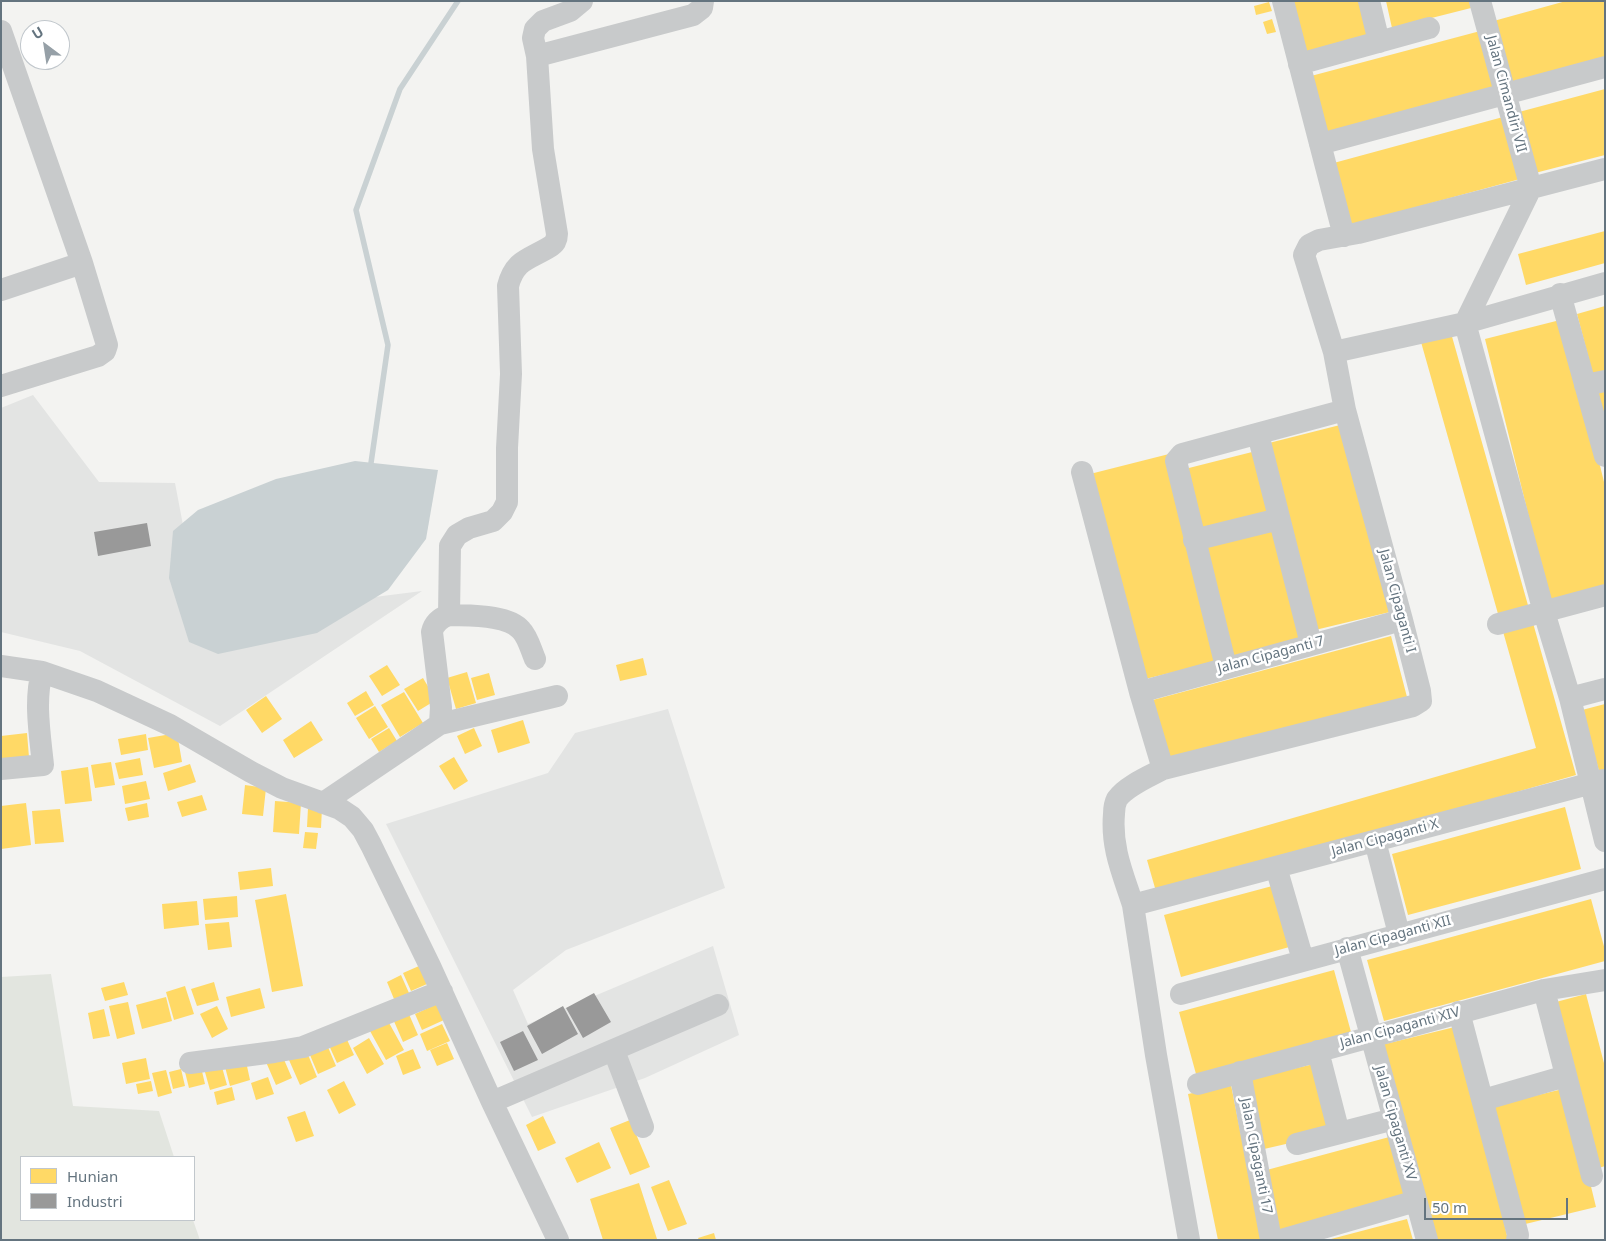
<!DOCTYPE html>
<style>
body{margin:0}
#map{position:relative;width:1606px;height:1241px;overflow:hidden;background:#f3f3f1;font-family:"Noto Sans",sans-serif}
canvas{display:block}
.frame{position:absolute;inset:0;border:2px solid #64747f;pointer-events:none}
.legend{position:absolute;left:20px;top:1156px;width:175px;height:65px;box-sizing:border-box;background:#fff;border:1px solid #c1c7cc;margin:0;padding:6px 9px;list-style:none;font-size:15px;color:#64747f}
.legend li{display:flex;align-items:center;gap:10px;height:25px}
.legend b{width:25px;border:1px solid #c1c7cc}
.north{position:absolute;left:20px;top:20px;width:50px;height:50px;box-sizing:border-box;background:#fff;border:1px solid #c1c7cc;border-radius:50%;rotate:329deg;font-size:14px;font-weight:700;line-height:20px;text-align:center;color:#64747f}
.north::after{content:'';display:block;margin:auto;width:18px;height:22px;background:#96a0a7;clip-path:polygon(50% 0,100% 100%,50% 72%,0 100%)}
.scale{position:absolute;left:1424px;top:1198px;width:144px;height:22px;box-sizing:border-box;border:2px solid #64747f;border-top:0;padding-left:6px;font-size:15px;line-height:18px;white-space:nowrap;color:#64747f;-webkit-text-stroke:4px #fff;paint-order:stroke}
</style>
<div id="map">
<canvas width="1606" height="1241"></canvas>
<div class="frame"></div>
<ul class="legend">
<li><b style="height:14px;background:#ffd966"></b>Hunian</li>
<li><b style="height:14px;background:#999"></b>Industri</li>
</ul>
<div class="north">U</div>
<div class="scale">50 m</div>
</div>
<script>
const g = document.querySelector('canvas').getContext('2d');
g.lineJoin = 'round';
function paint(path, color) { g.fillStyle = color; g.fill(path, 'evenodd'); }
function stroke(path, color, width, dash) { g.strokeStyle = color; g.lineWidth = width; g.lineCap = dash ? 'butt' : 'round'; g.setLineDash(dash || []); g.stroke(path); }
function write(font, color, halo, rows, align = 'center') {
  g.font = font + ' "Noto Sans",sans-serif'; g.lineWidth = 5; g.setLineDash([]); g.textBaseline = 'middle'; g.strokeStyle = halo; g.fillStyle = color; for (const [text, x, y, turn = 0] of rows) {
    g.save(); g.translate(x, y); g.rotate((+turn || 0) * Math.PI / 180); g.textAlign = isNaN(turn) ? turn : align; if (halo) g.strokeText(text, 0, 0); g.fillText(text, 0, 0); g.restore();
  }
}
paint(new Path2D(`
 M33 395 99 482 175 483 206 646 343 601 422 591 220 726 80 651 1 632V408Z
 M668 709 725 888 566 950 513 990 528 1024 713 946 739 1035 645 1078 532 1117 386 824 548 773 575 733Z`), '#e3e4e3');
paint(new Path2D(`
 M51 974 73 1106 159 1111 174 1157H21V1220H193L200 1240H1V977Z`), '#e2e5df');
paint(new Path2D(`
 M355 461 438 470 426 539 388 590 317 633 218 654 189 642 169 578 173 531 198 510 276 479Z`), '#c9d1d3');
paint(new Path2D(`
 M1284 1H1367L1377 41 1298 60Z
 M1386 1H1469L1471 8 1392 28Z
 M1566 1H1605V57L1507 83 1490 22Z
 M1269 2 1272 11 1256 15 1254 6Z
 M1272 19 1276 32 1267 34 1263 22Z
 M1484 30 1501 91 1328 138 1311 76Z
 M1605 89V155L1535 173 1519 112Z
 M1503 117 1520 179 1347 226 1330 164Z
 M1605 231V263L1526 285 1518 254Z
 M1605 306V372L1593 375 1577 314Z
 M1564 319 1605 486V590L1550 603 1485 339Z
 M1451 333 1576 775 1157 895 1147 860 1536 748 1421 342Z
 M1605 388V424L1596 391Z
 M1344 424 1390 612 1311 631 1265 444Z
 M1260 450 1275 512 1196 531 1181 470Z
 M1169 454 1220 661 1141 680 1090 474Z
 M1278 527 1306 638 1227 658 1200 546Z
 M1391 636 1407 697 1165 763 1149 701Z
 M643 658 647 675 620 681 616 665Z
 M387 665 400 685 382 696 369 676Z
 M467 672 476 703 456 709 447 678Z
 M489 673 495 695 477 700 471 678Z
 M423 678 436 700 418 711 404 689Z
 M366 691 374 705 355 716 347 703Z
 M404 692 423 723 400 737 381 705Z
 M266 696 282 719 262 733 246 710Z
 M1605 704V770L1599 771 1582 710Z
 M375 706 388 727 369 739 356 718Z
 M523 720 530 743 498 753 491 730Z
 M311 721 323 740 294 758 283 740Z
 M389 728 397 741 379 752 371 739Z
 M474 728 482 746 465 754 457 736Z
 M27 733 29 757 1 760V736Z
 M177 733 182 762 154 768 148 738Z
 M146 734 148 750 121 755 118 739Z
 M454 757 468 781 454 790 439 766Z
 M140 758 143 775 119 779 115 763Z
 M111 762 115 785 95 788 91 765Z
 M190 764 196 782 168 791 163 773Z
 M88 767 92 801 65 804 61 771Z
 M146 781 150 799 125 804 122 786Z
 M245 785 266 788 263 816 242 814Z
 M202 795 207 810 182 817 177 802Z
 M275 801 301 803 299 834 273 832Z
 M26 803 31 845 1 849V806Z
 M147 803 149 817 128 821 125 808Z
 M1565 807 1581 869 1408 915 1392 854Z
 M308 808H322L321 828 307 827Z
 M60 809 64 842 35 844 32 811Z
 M305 832 318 833 316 849 303 848Z
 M271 868 273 886 240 890 238 872Z
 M1276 885 1293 946 1181 977 1164 915Z
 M286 894 303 986 272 992 255 900Z
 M237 896 238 917 205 920 203 899Z
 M1591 899 1605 950V961L1384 1021 1367 960Z
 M197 901 199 925 164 929 162 904Z
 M229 922 232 947 208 950 205 924Z
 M419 966 427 984 411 991 403 973Z
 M1334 970 1351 1032 1196 1074 1179 1012Z
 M401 975 409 993 394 999 387 982Z
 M124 982 128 995 105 1001 101 988Z
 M214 982 219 1000 197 1006 191 989Z
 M185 986 194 1014 174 1020 166 992Z
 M260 988 265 1008 231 1017 226 997Z
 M1586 994 1605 1067V1166L1599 1168 1556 1002Z
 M166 997 172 1021 142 1029 136 1005Z
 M128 1002 135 1034 117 1039 109 1006Z
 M437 1004 444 1020 422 1030 415 1014Z
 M217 1006 228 1029 212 1038 200 1014Z
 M104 1009 110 1036 93 1039 88 1013Z
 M408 1012 418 1035 403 1042 393 1019Z
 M388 1021 404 1050 386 1060 370 1031Z
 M442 1024 450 1041 427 1051 420 1034Z
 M1459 1026 1508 1240H1429L1381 1045Z
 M344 1033 354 1055 337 1063 327 1041Z
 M369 1038 384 1064 367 1074 353 1048Z
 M325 1040 336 1066 318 1074 307 1048Z
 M447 1043 454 1059 437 1066 430 1050Z
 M413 1049 421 1068 403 1075 396 1056Z
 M307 1052 317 1077 300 1085 289 1060Z
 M282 1055 292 1078 276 1085 266 1062Z
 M245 1057 250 1080 230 1086 224 1063Z
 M146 1058 150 1079 126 1084 122 1063Z
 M220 1060 227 1085 210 1090 203 1065Z
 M200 1063 205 1084 189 1088 184 1068Z
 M1314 1064 1331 1127 1299 1141 1264 1149 1249 1079Z
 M181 1069 185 1086 173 1089 169 1072Z
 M166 1070 172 1093 158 1097 152 1073Z
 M268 1077 274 1094 256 1100 251 1083Z
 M151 1081 153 1091 138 1094 136 1084Z
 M344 1081 356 1105 339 1114 327 1090Z
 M1231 1085 1262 1240H1218L1188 1094Z
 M232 1087 235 1100 217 1105 214 1092Z
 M1567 1088 1596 1207 1517 1226 1488 1107Z
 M305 1111 314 1136 296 1142 287 1117Z
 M543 1116 556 1143 538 1151 526 1125Z
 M630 1120 650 1167 630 1175 610 1128Z
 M1393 1136 1409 1197 1279 1233 1263 1171Z
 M599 1142 611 1168 577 1183 565 1158Z
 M669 1180 687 1224 668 1231 651 1187Z
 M639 1183 657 1239 603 1240 590 1199Z
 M1407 1219 1413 1240H1332L1331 1239Z
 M714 1233 716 1240H699L698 1238Z`), '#ffd966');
paint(new Path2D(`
 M147 523 151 546 98 556 94 532Z
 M594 993 611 1022 583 1038 566 1008Z
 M563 1006 578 1034 542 1054 527 1026Z
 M523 1031 538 1060 514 1071 500 1042Z`), '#999');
stroke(new Path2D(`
 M371 463 388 345 356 210 400 89 458 1`), '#c9d1d3', 5.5);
stroke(new Path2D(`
 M1283 1 1344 236
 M1369 1 1379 42
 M1480 1 1531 188 1465 323 1544 612 1570 698 1605 841
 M1 31 82 263 107 345 105 351 98 356 1 386
 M537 56 693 15 702 8 703 1
 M1299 64 1429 28
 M1320 144 1605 67
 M1 290 82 263
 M1560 294 1605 456
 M1334 352 1465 323 1605 283
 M1585 385 1605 381
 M1258 434 1311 644
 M1082 472 1140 692 1163 769
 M1194 540 1279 519
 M449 615C468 616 508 614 521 630 528 637 531 650 535 659
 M1498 624 1605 595
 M1 666 42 672 97 691 170 725 251 772 282 788 340 809 352 817 363 830 371 845 430 966 492 1102 558 1240
 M1226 667 1176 461 1182 454 1345 410
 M1140 692 1402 620
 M1570 698 1605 689
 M440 724 557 696
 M1 769 43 765C40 735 34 701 42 672
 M323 803 440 724 441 707 432 632C434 623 440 618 449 615L450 546 457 535 469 528 493 521 502 512 507 502V448L511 374 508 286C510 278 513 271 519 265 527 257 551 249 555 242 556 240 557 236 557 234L543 149 537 56 533 38 535 29 543 21 570 11 582 1
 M1375 841 1399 934
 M1276 867 1303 960
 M1133 905C1123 874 1111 848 1114 814 1114 809 1115 803 1117 799 1126 786 1150 776 1163 769L1413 706 1421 701 1420 691 1402 620 1345 410 1334 352 1304 255 1309 245 1319 240 1358 233 1605 169
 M1347 948 1427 1240
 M1544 990 1592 1176
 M1181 994 1605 879
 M1459 1012 1518 1235 1517 1240
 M614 1051 643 1127
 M1318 1051 1339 1133
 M190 1063 274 1052 303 1047 442 991
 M1240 1072 1271 1240
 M1198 1084 1544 990 1605 980
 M1483 1100 1566 1076
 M492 1102 718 1005
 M1297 1144 1394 1119
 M1189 1240 1156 1055 1133 905 1604 780
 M1281 1240 1416 1201`), '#c8cacb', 22);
write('14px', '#64747f', '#fff', [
 ["Jalan Cimandiri VII",1506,94,75],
 ["Jalan Cipaganti I",1397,601,75],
 ["Jalan Cipaganti 7",1271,655,-15],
 ["Jalan Cipaganti X",1385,838,-15],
 ["Jalan Cipaganti XII",1393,936,-15],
 ["Jalan Cipaganti XIV",1400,1028,-15],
 ["Jalan Cipaganti XV",1395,1123,74],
 ["Jalan Cipaganti 17",1256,1156,79]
]);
</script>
